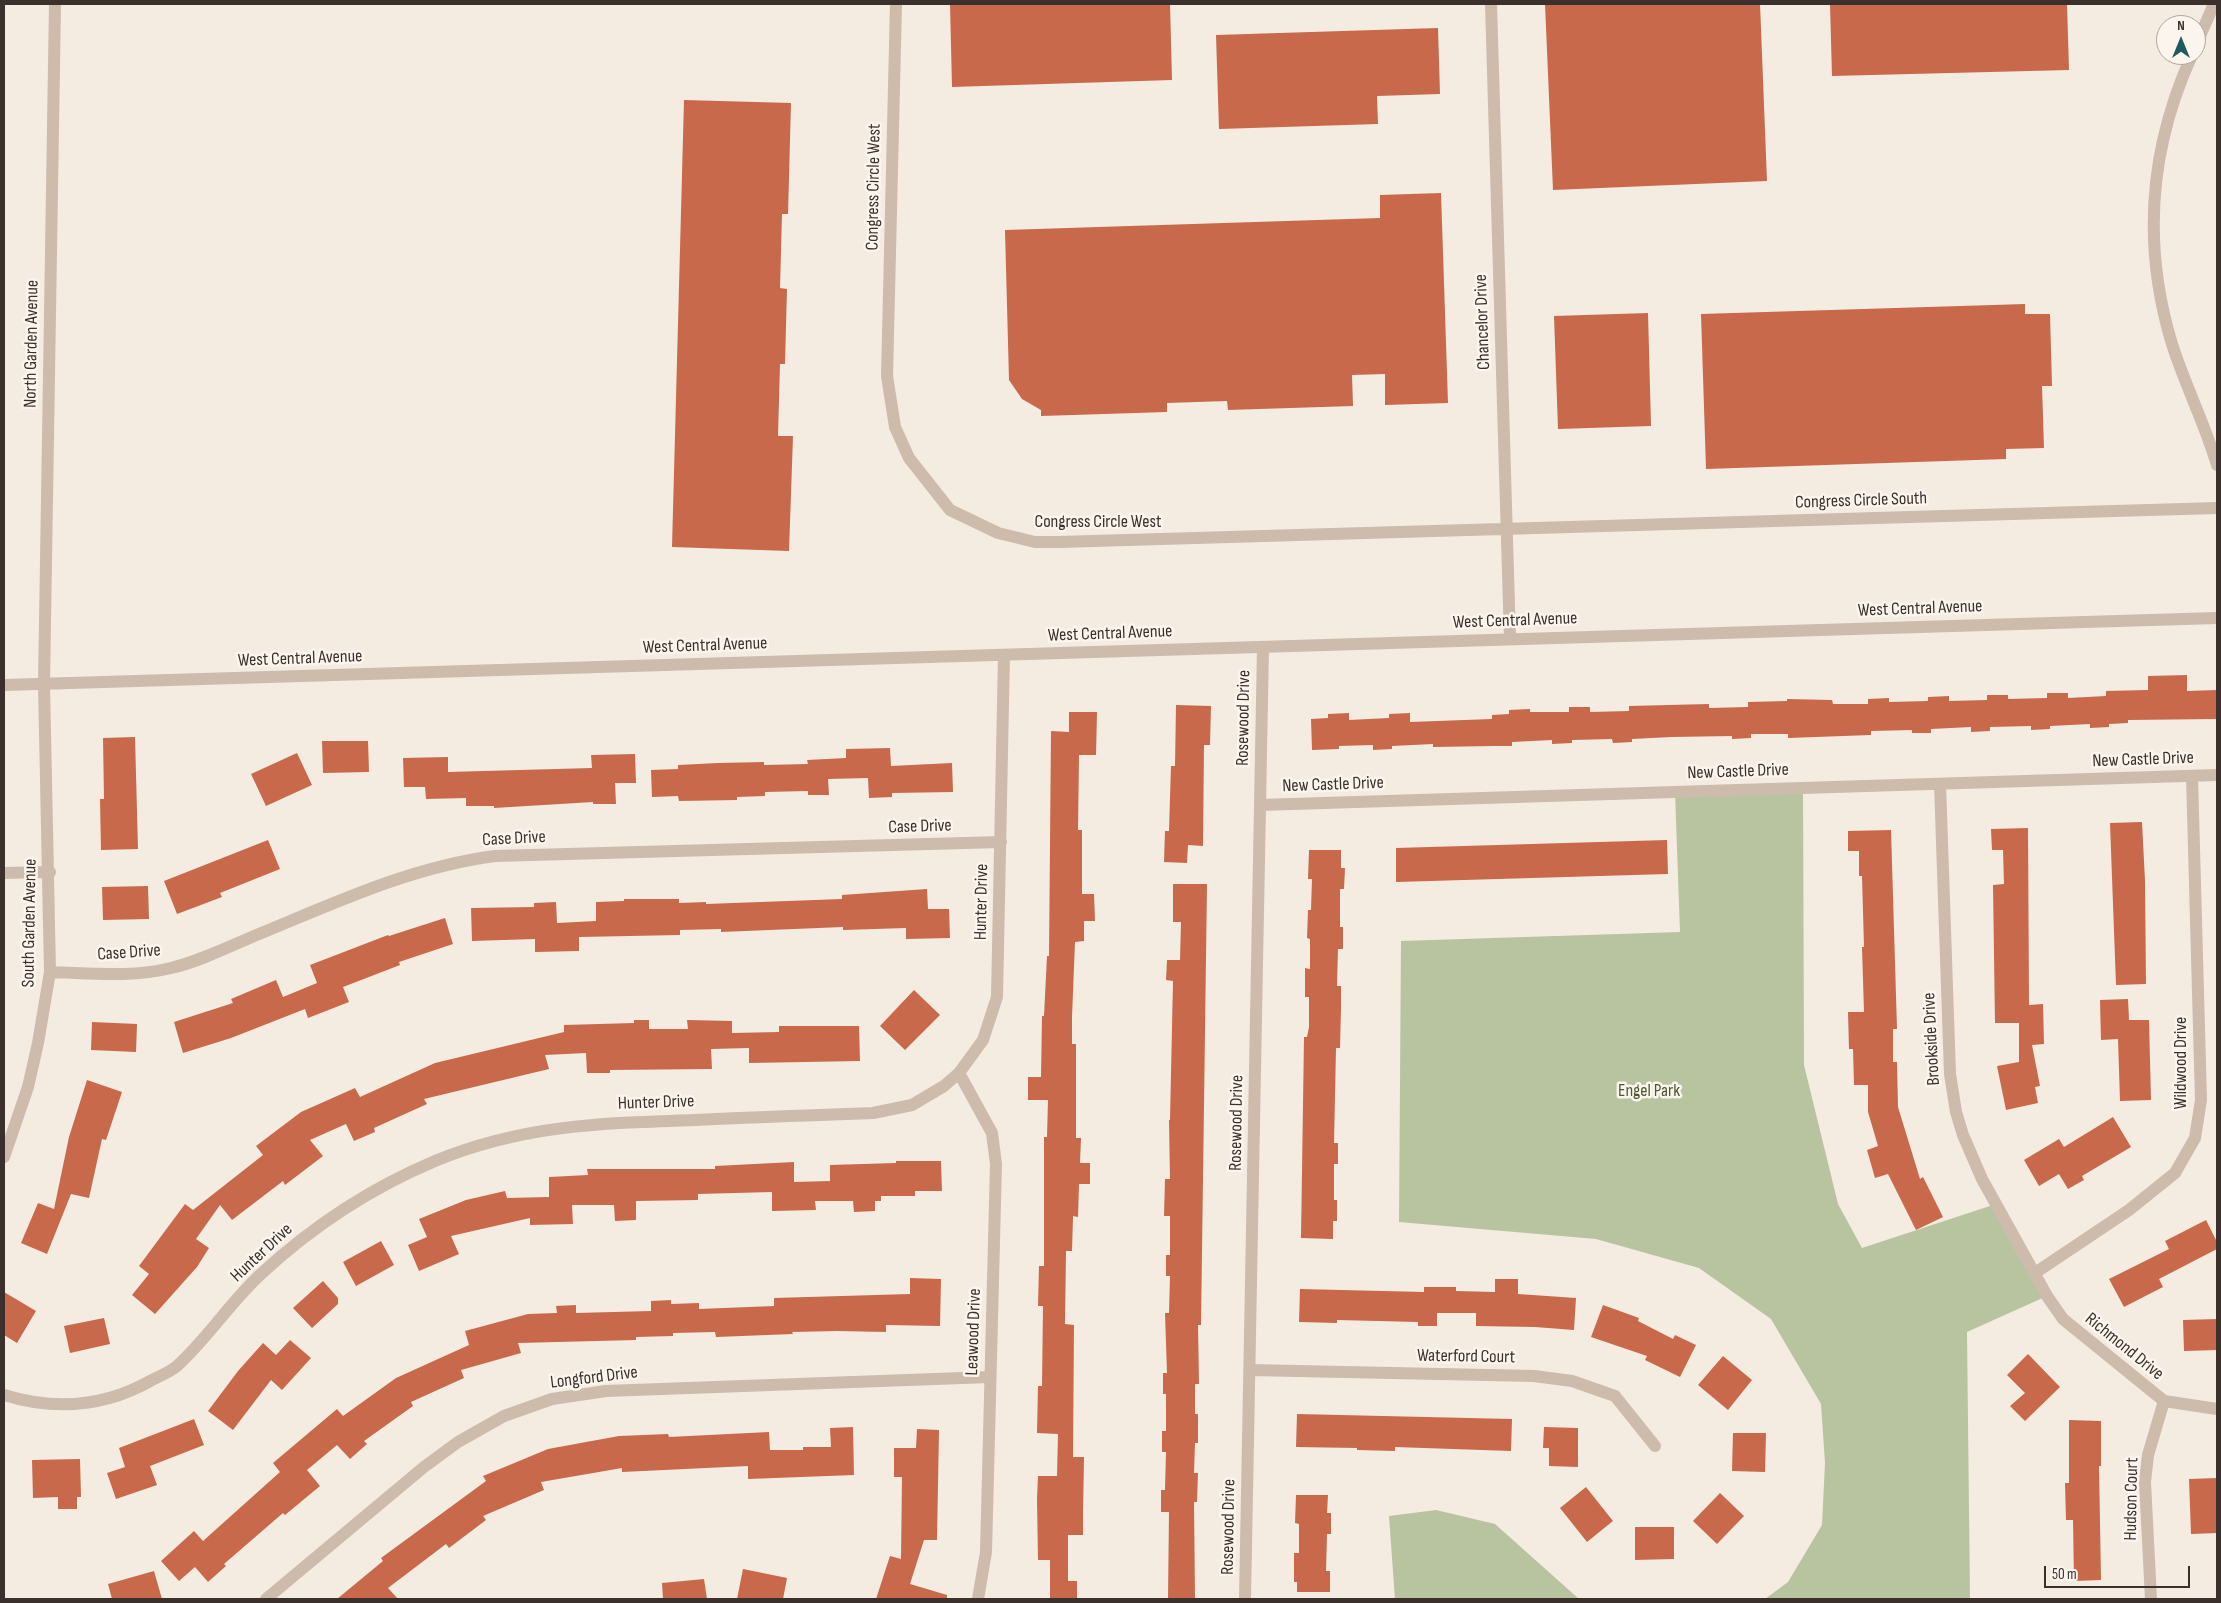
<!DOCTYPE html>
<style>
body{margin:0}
#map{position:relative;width:2221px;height:1603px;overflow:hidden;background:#f4ebe1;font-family:"Sofia Sans Condensed",sans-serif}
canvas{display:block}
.frame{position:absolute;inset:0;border:5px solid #3b302b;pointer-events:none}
.north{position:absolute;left:2156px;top:15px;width:50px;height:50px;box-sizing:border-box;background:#fbf5ee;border:1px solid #aea6a0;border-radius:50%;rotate:0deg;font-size:14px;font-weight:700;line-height:20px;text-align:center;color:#3b302b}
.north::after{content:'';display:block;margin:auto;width:18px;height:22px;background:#1f5a5e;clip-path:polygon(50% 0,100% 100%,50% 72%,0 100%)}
.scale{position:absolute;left:2044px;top:1566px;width:146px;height:22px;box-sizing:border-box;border:2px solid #3b302b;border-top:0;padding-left:6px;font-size:15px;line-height:18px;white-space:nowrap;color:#3b302b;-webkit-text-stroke:4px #fbf5ee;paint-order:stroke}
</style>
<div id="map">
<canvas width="2221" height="1603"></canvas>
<div class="frame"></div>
<div class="north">N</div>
<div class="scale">50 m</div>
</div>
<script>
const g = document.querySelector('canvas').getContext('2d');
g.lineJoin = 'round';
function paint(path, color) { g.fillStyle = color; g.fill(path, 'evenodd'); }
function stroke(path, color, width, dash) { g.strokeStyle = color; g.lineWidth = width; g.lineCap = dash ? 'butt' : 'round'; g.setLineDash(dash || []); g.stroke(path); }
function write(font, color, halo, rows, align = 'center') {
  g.font = font + ' "Sofia Sans Condensed",sans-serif'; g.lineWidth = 5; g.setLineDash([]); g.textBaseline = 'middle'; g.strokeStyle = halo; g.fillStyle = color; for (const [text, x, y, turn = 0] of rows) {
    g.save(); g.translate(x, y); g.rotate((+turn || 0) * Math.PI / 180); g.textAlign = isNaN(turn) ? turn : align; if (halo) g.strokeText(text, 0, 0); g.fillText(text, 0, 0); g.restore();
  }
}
paint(new Path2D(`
 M1803 788 1804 1065 1838 1204 1862 1248 1996 1204 2047 1296 1967 1332 1970 1599H1765L1788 1582 1822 1525 1825 1463 1821 1404 1771 1319 1699 1268 1596 1239 1399 1222 1401 941 1680 932 1675 792Z
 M1436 1510 1495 1524 1579 1599H1395L1389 1516Z`), '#b8c4a0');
paint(new Path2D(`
 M950 4H1170L1172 80 952 87Z
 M1545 4H1760L1767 181 1553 190Z
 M1830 4H2067L2069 70 1832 76Z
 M1438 28 1440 94 1377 96 1378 124 1219 129 1216 35Z
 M684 100 791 103 788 214H782L780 288 787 289 785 364H780L778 436H793L789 551 672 547Z
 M1441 193 1448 403 1385 405V374L1352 375 1353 406 1228 410 1227 401 1167 403V412L1041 416V410L1022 399 1009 380 1005 230 1380 218V195Z
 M2025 304V314H2050L2052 386H2042L2044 448 2006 449V459L1706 469 1701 314Z
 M1648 313 1651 426 1558 429 1554 316Z
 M2187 675V691L2217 690V719L2128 720V723L2109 724V727L2090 728V724L2050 726V729L2031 730V726L1990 727V731L1971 732V727L1931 729V733H1912V730L1871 731V735L1788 738V734H1751V738L1732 739V736L1671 737 1632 739V742L1613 743 1612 739 1572 740V743L1552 744V740L1512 742V746H1493L1433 747V744L1392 746V749L1373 750V745L1339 746V749L1312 750 1311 719 1328 718V714L1349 713V720L1389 718V714L1410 713V722L1492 719V715L1509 714V710L1530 709V712H1569V707H1590V712L1629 711V706L1709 704V708L1748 707V702L1787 701V699L1832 700 1833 704H1868V699L1889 698V702L1928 701V697L1949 696V701L1987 700V695H2008V699L2047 698V693H2068V698L2106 696V691L2148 690V676Z
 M1176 705 1211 706 1210 745H1204L1203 846 1188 845 1187 863 1164 862 1165 831H1169L1171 766H1175Z
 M1069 712H1097L1096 755H1079L1078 830H1082V894H1094L1095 921H1084V941L1075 942 1072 1017V1044H1076V1138H1081L1080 1163H1090V1184H1079L1078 1217 1073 1216 1072 1251H1066L1065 1324 1074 1325 1073 1457H1084L1083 1514V1535H1068V1581H1077V1599H1050V1560H1038L1037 1499 1038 1476H1057L1058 1434 1037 1433 1038 1386H1042L1043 1306H1038L1039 1266H1044V1137H1047L1048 1100H1028V1077H1041L1042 1016H1044L1047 956H1049L1051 731 1069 732Z
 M135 737 138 849 101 850 100 799H104L103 738Z
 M322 741H368L369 772 323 773Z
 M890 748 891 766 952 763 953 792 892 793V797L869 798 868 778 828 779 829 795H808V791L765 792V796L737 797V800L679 801 678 796 652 797 651 770 678 769V765L718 763 764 762V765L808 764 807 760 846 758V749Z
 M297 753 312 785 266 806 251 774Z
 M635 754 636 783H615L616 804H593V802L494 808V806H466V798L426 799 425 787H404L403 758 448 757V772L592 768 591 755Z
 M2142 822 2145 881 2146 984 2116 985 2110 823Z
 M2028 828 2029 1005 2043 1004 2044 1044 2032 1045 2040 1086 2035 1087 2038 1103 2006 1110 1997 1066 2019 1062V1023H1995L1993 885 2004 884 2003 850H1992L1991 829Z
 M1891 830 1897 1029H1893V1062H1897L1898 1107 1920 1179 1923 1177 1943 1217 1916 1230 1888 1174 1875 1178 1867 1150 1878 1146 1868 1112V1085H1854L1853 1049H1849L1848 1012H1864L1862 947H1864L1862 876H1859V851H1848V831Z
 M268 840 280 869 220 893 222 897 177 914 164 881Z
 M1667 840 1668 874 1396 882V848Z
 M1309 850H1341V868H1345L1344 889H1340V927H1343V949H1338L1337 986H1341V1007L1340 1048H1336L1334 1143H1338V1164H1334V1200H1337V1221H1333V1239L1301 1238 1304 1037H1307L1309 1027V997H1305V968L1310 969V939L1307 938 1308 910H1311L1312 879H1308Z
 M1173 884H1207L1201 1325H1198L1199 1384H1195V1414H1198V1443H1195L1194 1473H1198L1197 1502H1194L1195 1599H1168L1169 1512H1161V1490H1165L1166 1452H1162V1431H1166V1394H1163V1373H1167L1165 1313H1169L1170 1276H1166V1255H1170V1216H1164L1165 1179H1170L1169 1120H1170L1173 981 1166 980 1167 960H1180L1181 922H1173Z
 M148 886 149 919 103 920 102 887Z
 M927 889 928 909H949L950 938 906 939V928L843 930V927L721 932V929L680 930V935L579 937V951L535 952V939L472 941 471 908 534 907V903L556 902 557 923 596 921V902L624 901V899H679V903L706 902V904L842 899V895Z
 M445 918 453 944 399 962 400 965 343 987 349 1002 308 1018 305 1009 231 1038 183 1053 174 1022 233 1003 231 999 276 980 283 997 317 983 310 965 388 935 389 936Z
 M914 990 940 1015 905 1050 880 1026Z
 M2128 999 2129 1020H2149L2151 1100 2120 1101 2118 1039 2101 1040 2100 1000Z
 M634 1020H649V1029H688L687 1020 732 1021V1033L779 1032V1026H859L860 1061 749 1063V1048L711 1049 712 1069 610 1070V1073H587L586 1053 545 1055 549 1069 424 1099 427 1104 374 1128 375 1132 354 1141 346 1124 310 1140 323 1156 285 1185 283 1181 232 1220 220 1205 196 1239 209 1248 197 1267 155 1314 132 1295 149 1274 139 1266 185 1204 193 1210 263 1155 256 1146 301 1112 355 1088 360 1097 435 1063 564 1032V1025L634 1023Z
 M92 1022 137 1024 136 1052 91 1050Z
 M87 1080 122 1092 106 1140 102 1139 89 1198 71 1194 47 1254 21 1243 38 1203 54 1209 69 1137Z
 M2113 1117 2131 1147 2082 1176 2084 1180 2068 1189 2059 1174 2039 1186 2024 1160 2059 1139 2064 1147Z
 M896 1161H941L942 1191H915V1196H881V1201H875V1211L854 1212 853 1201H815L816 1210 772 1211V1192L698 1194V1200L636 1201V1220L615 1221 614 1205H572L573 1224 530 1225V1218L451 1236 459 1254 419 1271 408 1245 427 1237 419 1219 466 1200 505 1191 507 1198 549 1197V1177L588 1175 587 1169H715V1166L794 1162V1182L830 1181V1165L896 1163Z
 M2206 1220 2217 1242V1249L2159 1279 2163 1287 2124 1307 2109 1279 2169 1249 2165 1241Z
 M381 1241 394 1265 356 1286 343 1262Z
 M910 1278 941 1279 940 1326 886 1325V1332L837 1331 792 1332 793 1334 716 1337 715 1332 673 1333V1336L636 1337V1340L518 1343 521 1353 461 1370 464 1378 411 1402 413 1406 364 1441 367 1444 350 1459 337 1445 307 1470 320 1486 285 1515 283 1513 224 1564 226 1566 208 1582 195 1567 179 1581 161 1561 194 1531 203 1541 280 1472 273 1463 337 1409 343 1416 396 1378 469 1345 465 1331 528 1314 557 1313 556 1306 576 1305V1313L651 1311V1301L671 1300V1304L699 1303V1309L774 1306V1298L910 1294Z
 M1495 1279H1518V1294L1576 1298 1574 1330 1535 1327 1476 1326V1313H1437V1326H1418V1322L1337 1320V1323L1299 1322 1300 1289 1424 1292V1287H1456V1291L1495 1292Z
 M323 1281 338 1298V1304L312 1328 293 1308Z
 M4 1292 36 1311 17 1343 4 1335Z
 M1603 1305 1639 1318 1638 1321 1673 1339 1675 1335 1696 1345 1680 1377 1645 1360 1647 1356 1591 1337Z
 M104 1318 110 1344 70 1353 64 1326Z
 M2217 1319V1350L2184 1351 2183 1320Z
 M290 1340 311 1358 282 1390 271 1380 233 1430 208 1411 238 1371 263 1343 276 1355Z
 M2028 1354 2060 1387 2025 1421 2010 1406 2025 1393 2007 1375Z
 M1723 1356 1752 1380 1728 1410 1698 1385Z
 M1297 1414 1512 1419 1511 1451 1395 1447V1451L1357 1450V1448L1296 1447Z
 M194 1419 204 1445 150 1466 157 1485 116 1499 107 1473 125 1467 119 1448Z
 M2069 1420 2101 1421V1466H2099L2101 1580 2074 1581 2073 1520H2066L2065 1483H2069Z
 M853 1427 854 1475 748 1479V1466L622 1472V1468L541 1482 544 1490 483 1516 486 1520 449 1548 446 1544 388 1588 398 1599H337L383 1561 381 1558 486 1481 483 1476 548 1449 619 1436 668 1434 669 1437 769 1432 770 1450H803V1447H831L830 1428Z
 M1544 1427 1578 1428V1467L1549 1466V1448H1543Z
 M917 1429 939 1430 937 1540H924L910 1584 947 1595V1599H876L890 1556 901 1559 902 1477H894V1448H916Z
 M1733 1433H1766L1765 1472 1732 1471Z
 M80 1459 81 1497H77V1509H58V1497L33 1498 32 1460Z
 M2217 1478V1533L2191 1534 2189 1479Z
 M1586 1487 1613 1521 1587 1542 1560 1508Z
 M1720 1493 1744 1516 1717 1544 1693 1521Z
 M1296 1495H1328L1327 1513H1331V1534H1327L1326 1571H1330V1592H1297V1582H1294V1553H1299V1524L1295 1523Z
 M1635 1527H1674V1559L1635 1560Z
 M743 1569 787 1578 783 1599H737Z
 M154 1571 162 1599H112L108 1584Z
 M704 1579 707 1599H663L662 1583Z`), '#c8694b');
stroke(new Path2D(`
 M896 4 887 376 895 427 909 458 950 510 998 533 1035 542H1059L2217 508
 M1491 4 1510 639
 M2196 45 2214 4
 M2192 55C2149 149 2142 245 2172 344 2185 385 2205 424 2217 465
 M1940 784 1950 1074 1956 1112 1963 1135 1982 1179 2047 1296 2063 1319 2164 1401 2217 1409
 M1260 805 2217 775
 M4 873 50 872
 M50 972C90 973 131 978 171 968 201 961 230 946 259 934 337 902 411 867 495 856L1001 842
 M959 1073 992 1133 996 1164 986 1552 978 1599
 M4 1157 28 1087 38 1043 50 972 44 684 55 4
 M2035 1273 2129 1210 2175 1173 2195 1138 2201 1100 2192 776
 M1250 1370 1534 1376 1572 1381 1615 1396 1655 1446
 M4 1395C56 1411 105 1407 152 1380 160 1376 170 1372 177 1366 208 1338 231 1301 262 1273 313 1226 371 1188 435 1161 522 1125 602 1123 695 1120 754 1117 814 1115 873 1113L912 1105 944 1086 959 1073 983 1040 997 997 1004 655
 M266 1599 424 1467 458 1442 504 1416 552 1399 606 1391 990 1377
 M1245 1599 1263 647
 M2151 1599 2145 1482 2148 1455 2164 1401`), '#cdbbac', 12);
stroke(new Path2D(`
 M4 685 2217 618`), '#cdbbac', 12);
write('18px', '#3b302b', '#fbf5ee', [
 ["Congress Circle West",874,187,-89],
 ["Chancelor Drive",1483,322,-92],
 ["North Garden Avenue",32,344,-89],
 ["Congress Circle South",1861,501,-2],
 ["Congress Circle West",1098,522],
 ["West Central Avenue",1920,609,-2],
 ["West Central Avenue",1515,621,-2],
 ["West Central Avenue",1110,634,-2],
 ["West Central Avenue",705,646,-2],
 ["West Central Avenue",300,659,-2],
 ["Rosewood Drive",1244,718,-89],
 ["New Castle Drive",2143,760,-2],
 ["New Castle Drive",1738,772,-2],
 ["New Castle Drive",1333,785,-2],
 ["Case Drive",920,827,-2],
 ["Case Drive",514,839,-3],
 ["Hunter Drive",982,902,-89],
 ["South Garden Avenue",30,923,-89],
 ["Case Drive",129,953,-4],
 ["Brookside Drive",1932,1039,-93],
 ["Wildwood Drive",2181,1063,-90],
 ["Hunter Drive",656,1103,-2],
 ["Rosewood Drive",1237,1123,-89],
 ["Hunter Drive",262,1253,-43],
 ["Leawood Drive",974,1332,-88],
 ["Richmond Drive",2124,1347,39],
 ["Waterford Court",1466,1357,1],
 ["Longford Drive",594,1378,-7],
 ["Hudson Court",2132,1499,-89],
 ["Rosewood Drive",1229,1527,-89]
]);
write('18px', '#4a5a2e', '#fbf5ee', [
 ["Engel Park",1649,1091]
]);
</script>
